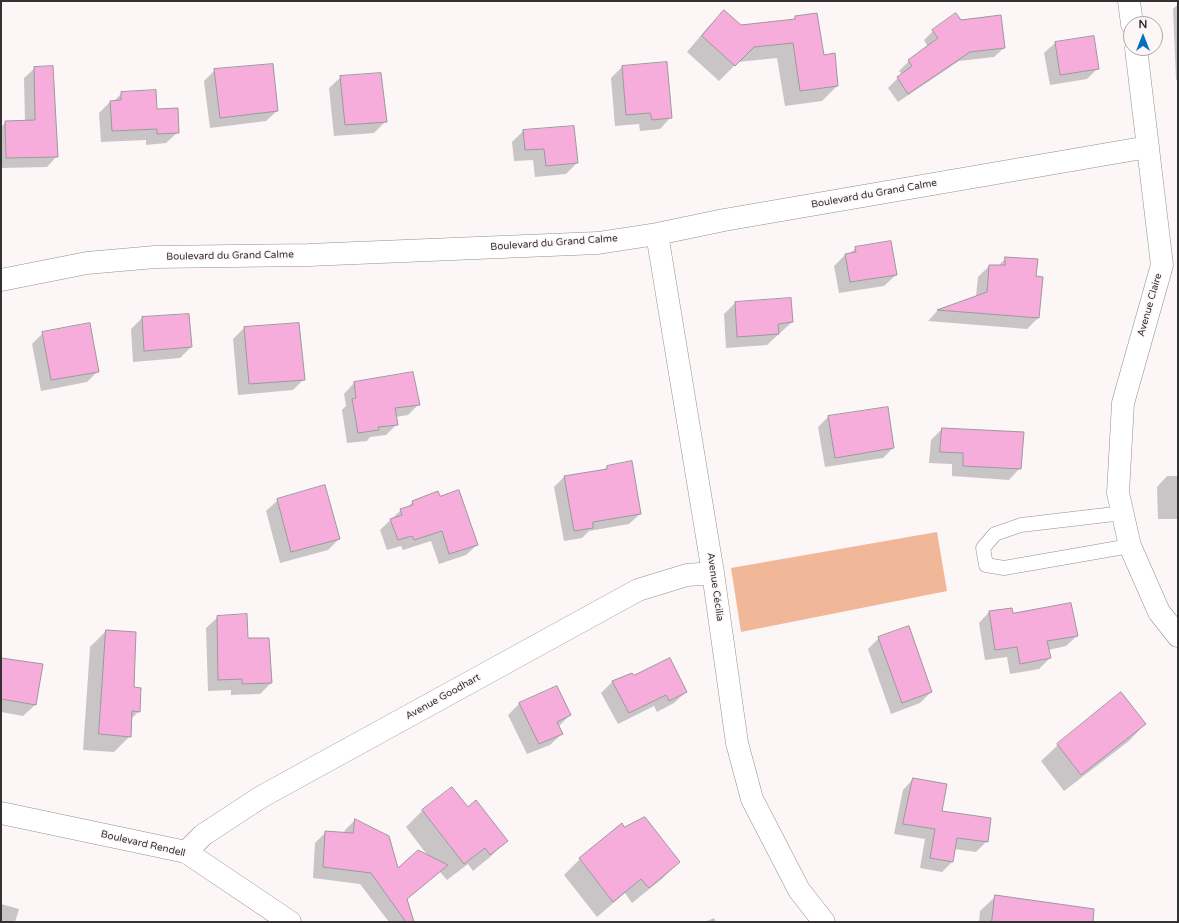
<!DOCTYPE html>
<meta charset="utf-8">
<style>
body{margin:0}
#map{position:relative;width:1179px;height:923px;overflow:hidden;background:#fcf6f7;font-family:"Varela Round",sans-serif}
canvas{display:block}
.frame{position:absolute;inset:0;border:2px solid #333131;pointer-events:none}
.north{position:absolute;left:1123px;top:16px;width:40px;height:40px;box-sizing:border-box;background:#fcf6f7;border:1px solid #aca7a8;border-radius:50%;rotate:0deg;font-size:11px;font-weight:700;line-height:16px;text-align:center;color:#333131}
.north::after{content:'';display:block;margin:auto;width:14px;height:18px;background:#0270bb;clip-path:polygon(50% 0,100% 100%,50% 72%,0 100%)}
</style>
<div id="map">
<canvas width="1179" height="923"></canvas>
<div class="frame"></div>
<div class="north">N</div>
</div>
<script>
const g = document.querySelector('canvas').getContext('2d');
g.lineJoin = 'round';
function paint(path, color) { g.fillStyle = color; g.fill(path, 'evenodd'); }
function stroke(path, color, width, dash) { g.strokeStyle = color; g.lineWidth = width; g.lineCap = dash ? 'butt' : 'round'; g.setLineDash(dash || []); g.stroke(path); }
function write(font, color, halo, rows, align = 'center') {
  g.font = font + ' "Varela Round",sans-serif'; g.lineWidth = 3; g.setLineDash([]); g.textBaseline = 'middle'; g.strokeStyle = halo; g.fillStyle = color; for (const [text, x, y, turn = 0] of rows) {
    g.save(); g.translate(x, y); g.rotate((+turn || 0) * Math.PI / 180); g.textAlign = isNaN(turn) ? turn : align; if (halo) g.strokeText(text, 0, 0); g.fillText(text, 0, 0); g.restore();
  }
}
paint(new Path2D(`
 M937 532 947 591 741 632 731 568Z`), '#f0b799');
paint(new Path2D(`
 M1178 4V80H1176L1173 9Z
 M724 12 740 26 792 20 796 17 823 56 837 86 822 101 785 106 777 58 738 62 719 81 687 52 708 27Z
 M961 21 1004 48 994 57 959 61 898 102 888 88 902 74 899 71 909 61 928 47 924 40 933 31Z
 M1093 37 1098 68 1087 79 1050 85 1044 53 1055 43Z
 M622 67 671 117 660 129 640 131 639 124 615 126 611 78Z
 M35 68 57 156 47 167 1 168V127L6 122 25 121 24 78Z
 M215 70 277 111 266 121 210 128 204 81Z
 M341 77 386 121 374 133 334 136 329 88Z
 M122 93 157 110 178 132 166 143 146 145V140L101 142 99 113 110 102H113Z
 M523 131 577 163 566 174 535 177 533 160 514 161 512 142Z
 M856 248 896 275 884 286 839 293 834 266 845 255 849 254Z
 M1006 258 1035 277 1038 318 1027 329 928 321 938 310 976 296 978 277 989 266H998Z
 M735 303 792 322 767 345 726 348 724 314Z
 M189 315 191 347 180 358 133 362 131 329 142 318Z
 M244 328 304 379 293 390 238 395 233 339Z
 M43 333 98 371 87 382 41 391 32 344Z
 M354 383 419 404 408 415 396 417 397 424 386 435 370 437 367 441 347 443 342 410 346 406 344 394Z
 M828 417 893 448 883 458 825 467 818 427Z
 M942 429 1020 468 1009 480 952 476V464L929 463 931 440Z
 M631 463 640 514 629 524 589 531 582 538 564 541 554 487 564 477 603 471 607 467Z
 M1167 476H1178V519H1158L1157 487Z
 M278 500 339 539 328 550 280 563 266 511Z
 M413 502 477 545 466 555 439 564 431 541 403 550 401 546 387 550 380 530 401 510 406 508Z
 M1011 609 1012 615 1077 636 1066 646 1048 650 1050 658 1039 669 1010 674 1007 657 985 660 979 623 989 612Z
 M218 617 248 639 271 683 260 694 231 695V690L208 691 206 628Z
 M106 631 133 673H135L133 688 139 711 131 719 130 736 114 752 83 750 90 647Z
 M879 638 931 692 920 703 891 714 868 649Z
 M1 664 42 665 35 705 23 716 1 712Z
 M632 674 634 677 686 692 674 703 657 712 654 706 618 724 601 693 612 682Z
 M556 687 570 715 558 727 562 734 550 745 527 754 508 715 519 704Z
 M1145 724 1129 741 1064 791 1041 761 1058 745Z
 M913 779 941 812 987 841 976 852 954 849 952 862 942 872 920 868 925 839 894 834 903 790Z
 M452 788 467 808 506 841 490 857 473 871 468 864 447 880 440 872 406 900 413 922H389L360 884 313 878 315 843 326 832 344 834 345 830 355 820 398 870 428 856 406 827 422 811Z
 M623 828 678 862 663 878 632 903 625 893 597 917 564 875 580 859Z
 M996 896 1078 922H979L980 911Z
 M1 904 19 909 15 922H1Z
 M714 918 716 922H705Z`), '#0003');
const building = new Path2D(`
 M724 10 741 25 795 19V16L817 13 824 55 835 53 838 86 800 91 793 43 754 47 735 66 702 36Z
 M956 13 961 20 1001 15 1005 48 970 52 908 94 897 77 912 66 908 60 938 38 932 30Z
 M1094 36 1099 69 1060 75 1055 42Z
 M667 62 672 118 652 120 650 113 626 115 622 66Z
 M273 64 278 111 220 118 214 69Z
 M53 66 58 157 6 158 5 121 35 120 34 67Z
 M381 73 387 122 345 125 340 76Z
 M156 90 157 109 178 108 179 133 157 134V129L112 131 110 101 121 100V92Z
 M574 126 578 163 546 166 544 149 525 150 523 130Z
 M891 241 897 275 850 282 845 254 856 252 855 247Z
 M1005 257 1038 259 1036 276 1043 277 1039 318 937 310 987 292 989 265H1005Z
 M791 298 793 322 778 324 779 334 737 337 735 302Z
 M189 314 192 347 144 351 142 317Z
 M90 323 99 372 51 380 42 332Z
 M299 323 305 380 249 384 244 327Z
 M413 372 420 405 395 408 398 425 378 427 379 430 358 433 352 399 356 398 354 382Z
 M888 407 894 448 835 458 828 416Z
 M942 428 1024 432 1021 469 963 466V453L940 452Z
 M632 461 641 514 593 522V528L574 531 564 476 607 469V466Z
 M325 485 340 539 291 552 277 499Z
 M459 490 478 545 449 554 442 531 414 540 412 536 398 540 390 519 402 515 400 509 413 505 412 501 438 491 440 496Z
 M1071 603 1078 636 1047 641 1051 658 1020 664 1017 647 995 650 989 611 1012 608 1013 613Z
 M247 614 248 638H269L272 683 242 684V679L218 680 217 616Z
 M909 626 932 692 902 703 878 637Z
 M106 630 136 632 134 687 141 688 140 712 132 711 131 737 99 734Z
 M1 658 43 664 36 705 1 699Z
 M670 658 687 692 669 701 666 695 629 713 612 681 632 673 634 675Z
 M557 686 571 715 557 722 563 734 539 744 519 703Z
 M1121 692 1146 724 1081 775 1057 744Z
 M913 778 947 784 942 811 991 818 988 842 957 838 953 862 930 858 935 829 903 824Z
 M452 787 468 807 476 800 508 841 490 855 485 848 464 864 422 810Z
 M645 817 680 862 649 888 641 879 613 902 579 858 622 823 624 827Z
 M355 819 389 836 398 868 418 850 448 865 407 899 414 922H406L371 873 323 867 325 831 353 833Z
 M995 895 1094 909 1093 922H992Z`);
paint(building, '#f6addc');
stroke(building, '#9d989b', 1);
const service = new Path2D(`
 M1123 513 1021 525 995 534 983 548 986 565 1004 568 1130 546`);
const minor = new Path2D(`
 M1129 1 1132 24
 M1136 48 1162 265 1123 403 1118 493 1130 546 1159 612 1178 636
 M657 234 713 573 737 743 752 799 799 890 824 922
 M1 280 87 263 155 257 308 255 598 243 657 234 724 220 1148 147
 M1 813 186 852 290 922
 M186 852 203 835 261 797 638 590 687 575 713 573`);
stroke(service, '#948f90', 15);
stroke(minor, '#948f90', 23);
stroke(service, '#fff', 14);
stroke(minor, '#fff', 22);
write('10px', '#333131', '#fcf6f7', [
 ["Boulevard du Grand Calme",874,194,-10],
 ["Boulevard du Grand Calme",554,243,-4],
 ["Boulevard du Grand Calme",230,256,-1],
 ["Avenue Claire",1150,305,-74],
 ["Avenue Cécilia",715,587,82],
 ["Avenue Goodhart",443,697,-29],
 ["Boulevard Rendell",143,844,13]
]);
</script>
